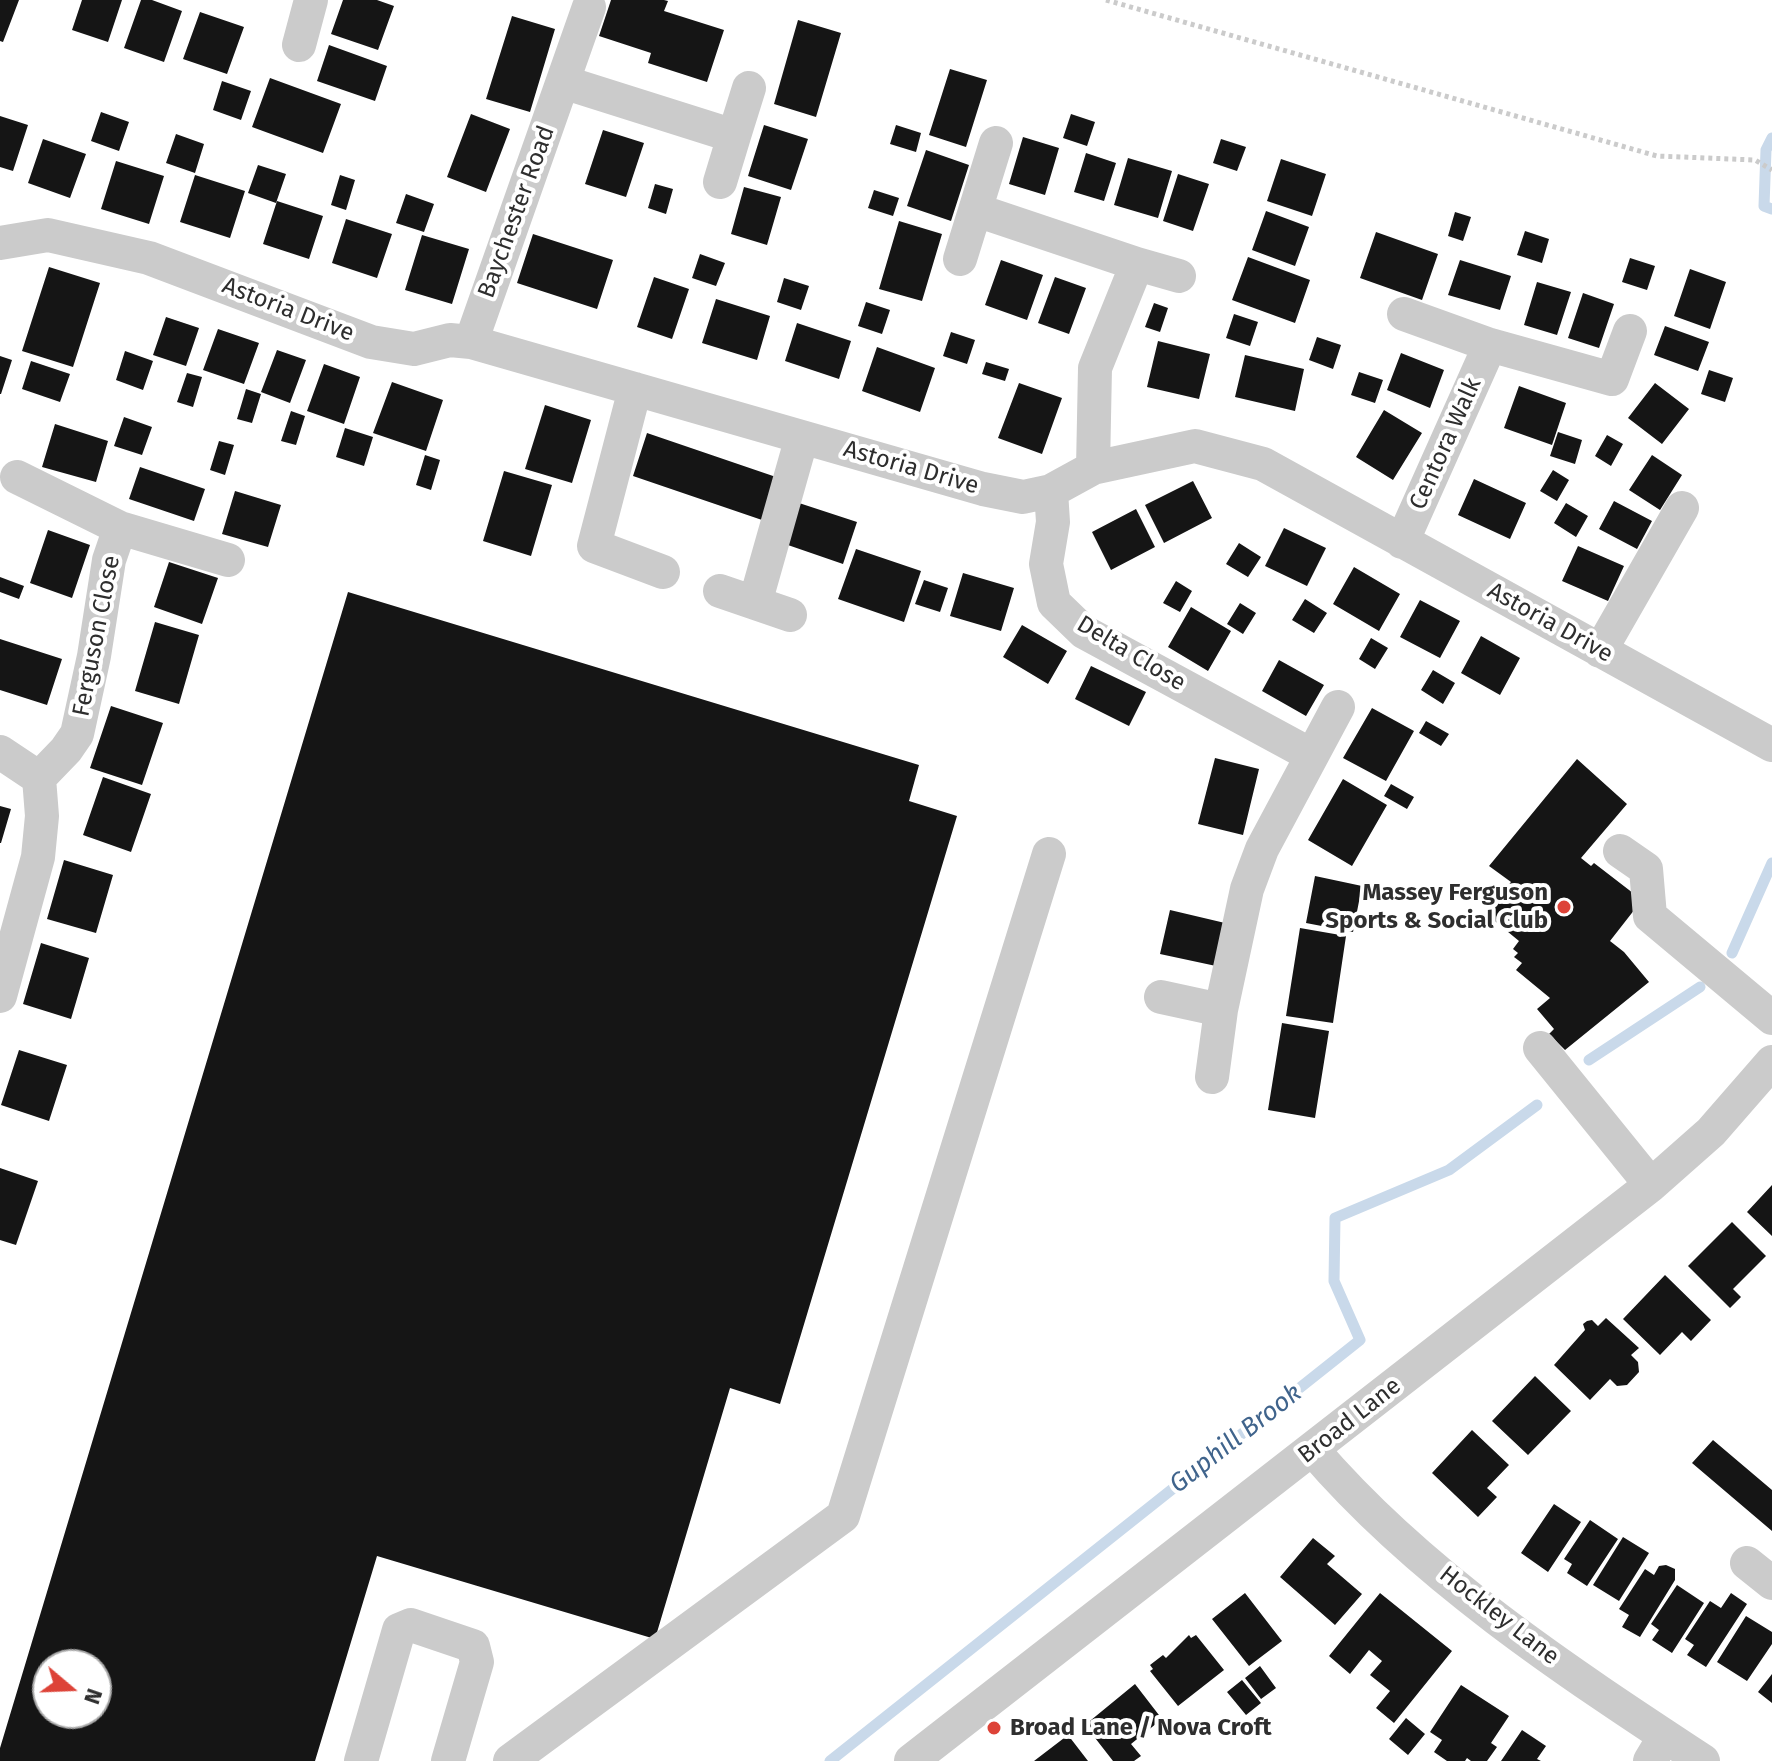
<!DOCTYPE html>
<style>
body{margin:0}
#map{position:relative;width:1772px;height:1761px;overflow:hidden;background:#fff;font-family:"Fira Sans",sans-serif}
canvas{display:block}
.north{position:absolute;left:32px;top:1649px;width:80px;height:80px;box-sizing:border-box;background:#fff;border:2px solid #ababab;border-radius:50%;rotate:109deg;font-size:22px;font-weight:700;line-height:32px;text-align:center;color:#2e2e2e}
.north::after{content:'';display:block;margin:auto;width:28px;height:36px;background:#dd4338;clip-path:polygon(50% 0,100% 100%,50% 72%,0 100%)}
</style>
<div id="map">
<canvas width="1772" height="1761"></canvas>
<div class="north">N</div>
</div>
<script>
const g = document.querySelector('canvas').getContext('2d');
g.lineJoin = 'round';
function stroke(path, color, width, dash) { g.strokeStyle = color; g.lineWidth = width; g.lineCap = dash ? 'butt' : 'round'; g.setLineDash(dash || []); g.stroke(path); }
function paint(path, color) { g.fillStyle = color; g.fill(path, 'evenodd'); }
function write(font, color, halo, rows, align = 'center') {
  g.font = font + ' "Fira Sans",sans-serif'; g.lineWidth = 8; g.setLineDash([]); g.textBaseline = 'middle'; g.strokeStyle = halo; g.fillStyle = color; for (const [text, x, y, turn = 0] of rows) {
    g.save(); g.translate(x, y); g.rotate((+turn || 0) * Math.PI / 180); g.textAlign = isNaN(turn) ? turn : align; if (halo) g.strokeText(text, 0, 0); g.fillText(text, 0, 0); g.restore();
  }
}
stroke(new Path2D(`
 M1772 138 1766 150 1764 206 1772 209
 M1732 953 1772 863
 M1589 1060 1700 987
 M830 1761 1360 1340 1334 1281 1335 1218 1449 1170 1537 1105`), '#c9d9ea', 11);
paint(new Path2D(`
 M0 0H19L3 42 0 41Z
 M82 0H122L108 42 72 30Z
 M141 0H152L182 11 164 62 124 48Z
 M343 0H377L394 6 378 50 331 34Z
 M611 0H664L668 1 664 11 724 30 707 82 648 63 651 53 599 36Z
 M200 12 244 27 227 74 183 59Z
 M512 16 555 29 530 112 486 99Z
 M798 20 841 33 816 117 774 104Z
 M329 45 387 66 375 101 317 81Z
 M950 69 987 80 966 147 929 135Z
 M270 78 341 104 323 153 252 127Z
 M222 81 251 91 241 120 213 110Z
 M101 112 129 122 119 151 91 141Z
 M471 114 510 129 486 192 447 177Z
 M1071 114 1095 122 1087 146 1063 138Z
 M0 116 28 125 13 171 0 167Z
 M764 125 808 139 791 190 748 176Z
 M896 125 921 133 916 152 890 144Z
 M603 130 644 143 626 197 585 184Z
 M176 134 204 144 195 173 166 163Z
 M1023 137 1059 148 1045 195 1009 184Z
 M43 139 86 154 70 198 28 183Z
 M1221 139 1246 147 1237 171 1213 163Z
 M926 150 969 165 951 221 907 206Z
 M1086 153 1116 163 1104 201 1074 192Z
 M1128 158 1172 171 1158 218 1114 205Z
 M1281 159 1326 174 1312 216 1267 201Z
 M116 161 164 176 149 224 101 209Z
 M258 165 286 174 276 203 248 193Z
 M1178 174 1209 184 1193 231 1163 221Z
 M195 175 245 191 230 238 180 222Z
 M340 175 355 180 346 210 331 205Z
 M655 184 673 189 666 214 648 208Z
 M744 187 781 197 767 245 731 234Z
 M874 190 899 198 893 216 868 208Z
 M406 194 434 204 424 232 396 223Z
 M277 201 323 216 309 259 263 244Z
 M1266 211 1309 227 1295 266 1252 250Z
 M1455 212 1471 217 1463 241 1448 236Z
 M346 219 392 234 377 278 332 263Z
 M899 221 942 234 922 301 879 289Z
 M1525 231 1549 239 1542 263 1517 255Z
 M1376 232 1438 254 1422 300 1360 278Z
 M533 234 613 260 597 309 517 283Z
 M422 235 469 249 452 304 405 290Z
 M700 254 725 263 716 286 692 278Z
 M1248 257 1310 280 1295 323 1232 300Z
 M1630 258 1655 266 1647 290 1622 282Z
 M1001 260 1043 275 1027 320 985 305Z
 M1460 260 1511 276 1500 310 1448 295Z
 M49 267 100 283 73 367 22 351Z
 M1690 269 1726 282 1710 329 1674 316Z
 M654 277 689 289 672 339 637 327Z
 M1055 277 1086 288 1069 334 1038 323Z
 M784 278 809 286 801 310 777 302Z
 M1537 282 1571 292 1557 335 1524 325Z
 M1583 293 1614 304 1599 348 1568 338Z
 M716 299 770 316 757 360 702 343Z
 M866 302 890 310 882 334 858 326Z
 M1154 303 1168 308 1160 332 1145 327Z
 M1234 314 1258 322 1250 346 1226 338Z
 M166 317 199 328 186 366 153 355Z
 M797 323 851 341 839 379 785 361Z
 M1665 326 1709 342 1698 371 1654 355Z
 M218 329 259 343 244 384 203 370Z
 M951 332 975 340 967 364 943 356Z
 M1317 337 1341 345 1333 369 1309 360Z
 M1158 341 1210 354 1199 399 1147 387Z
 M877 347 935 368 920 412 862 391Z
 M277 350 306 360 290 403 261 392Z
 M125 351 153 361 143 390 116 380Z
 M1401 353 1444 370 1430 408 1387 390Z
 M1245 355 1304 369 1295 411 1235 397Z
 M0 356 12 360 1 394H0Z
 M31 361 70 374 60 402 22 389Z
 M986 362 1009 369 1005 381 982 374Z
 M324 364 360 377 344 424 307 411Z
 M1709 370 1733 378 1725 402 1701 394Z
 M1359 372 1383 380 1375 403 1351 395Z
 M187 373 202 377 193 407 177 402Z
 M392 382 443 400 426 451 373 433Z
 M1019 383 1062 398 1042 454 998 438Z
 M1655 383 1689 409 1662 444 1628 418Z
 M1519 386 1566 403 1552 445 1504 428Z
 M246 389 261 394 252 423 237 419Z
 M545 405 591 420 572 483 525 469Z
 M1384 410 1422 433 1393 480 1356 457Z
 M291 411 305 416 296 445 281 441Z
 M124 417 152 427 142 455 114 446Z
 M55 424 108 441 96 482 42 467Z
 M345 428 373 437 364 466 336 457Z
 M1558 432 1582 440 1575 464 1550 456Z
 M647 433 776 477 762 520 633 476Z
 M1607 435 1623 444 1611 466 1595 456Z
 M219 441 234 445 225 475 210 470Z
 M425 455 440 460 431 490 416 485Z
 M1652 455 1682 475 1660 510 1629 490Z
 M140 467 205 489 194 521 129 499Z
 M1553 470 1569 480 1557 501 1540 491Z
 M504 471 552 485 531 556 483 541Z
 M1474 479 1526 503 1510 539 1458 515Z
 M1193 481 1212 518 1164 543 1145 505Z
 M235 491 281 505 268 547 222 534Z
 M1614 501 1652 521 1637 549 1599 529Z
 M799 503 857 522 843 564 785 544Z
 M1566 503 1588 516 1576 537 1554 523Z
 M1136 509 1155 547 1111 570 1092 532Z
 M1284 528 1326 548 1307 586 1265 566Z
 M48 530 90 545 72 598 30 583Z
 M1239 543 1261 557 1248 577 1226 564Z
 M1578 546 1624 566 1608 601 1562 581Z
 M856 549 921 571 904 622 838 599Z
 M169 562 218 578 202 624 154 607Z
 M1354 567 1400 594 1379 631 1333 604Z
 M963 573 1014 588 1001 631 950 616Z
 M0 577 24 586 19 599 0 592Z
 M924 580 948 588 940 612 915 604Z
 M1176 581 1192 591 1180 612 1163 603Z
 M348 592 919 765 909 801 957 816 780 1404 730 1388 655 1639 377 1556 315 1761H0V1748ZM48 1665H96V1713H48Z
 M1305 599 1327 613 1314 633 1292 620Z
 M1420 600 1460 621 1440 658 1400 637Z
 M1240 603 1256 613 1243 634 1227 624Z
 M1191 607 1231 631 1208 671 1168 647Z
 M155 622 199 635 179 704 135 691Z
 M1022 625 1067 651 1048 684 1003 657Z
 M1481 636 1520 658 1500 695 1461 673Z
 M1371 638 1388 648 1375 669 1359 659Z
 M0 639 62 659 47 705 0 690Z
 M1279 660 1324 685 1306 716 1262 691Z
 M1091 666 1146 692 1129 726 1075 699Z
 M1433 670 1455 683 1443 704 1421 690Z
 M111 706 163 723 142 785 90 768Z
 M1372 708 1414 731 1386 781 1343 758Z
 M1426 721 1449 734 1441 746 1419 733Z
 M1215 758 1259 769 1243 835 1198 824Z
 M1577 759 1627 804 1581 858 1591 866 1594 863 1642 900 1610 941 1624 952 1649 982 1565 1050 1549 1034 1554 1029 1537 1009 1550 998 1516 970 1522 963 1514 957 1518 953 1513 949 1519 941 1485 913 1511 882 1489 866Z
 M103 777 151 794 131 852 83 835Z
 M1343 779 1387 805 1352 866 1308 840Z
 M1391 784 1414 797 1407 809 1384 796Z
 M0 806 11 809 1 843H0Z
 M64 860 113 875 96 933 47 919Z
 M1315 876 1362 886 1353 932 1306 923Z
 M1170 910 1225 923 1216 966 1160 954Z
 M1300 928 1346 936 1333 1023 1286 1016Z
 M41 943 89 958 71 1019 23 1004Z
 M1282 1023 1329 1031 1315 1118 1268 1110Z
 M19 1050 67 1065 49 1121 1 1105Z
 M0 1168 38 1181 16 1245 0 1240Z
 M1772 1185V1236L1747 1212Z
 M1732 1222 1766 1256 1733 1289 1741 1297 1730 1308 1688 1266Z
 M1665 1275 1711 1320 1691 1341 1682 1332 1660 1355 1623 1319Z
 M1606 1318 1639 1348 1631 1355 1638 1362 1639 1372 1627 1385 1617 1386 1610 1379 1590 1400 1554 1365 1585 1330 1583 1324 1587 1321 1592 1320 1598 1326Z
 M1535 1376 1571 1411 1528 1455 1492 1421Z
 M1472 1430 1509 1465 1487 1488 1497 1497 1478 1517 1432 1473Z
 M1713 1440 1772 1490V1531L1692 1463Z
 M1554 1504 1581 1522 1548 1572 1521 1553Z
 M1590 1520 1618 1539 1587 1586 1567 1573 1572 1564 1564 1559Z
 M1623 1537 1649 1553 1619 1601 1593 1585Z
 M1313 1538 1335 1556 1327 1564 1362 1594 1335 1625 1280 1577Z
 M1666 1565 1675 1569V1580L1640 1637 1622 1627 1629 1615 1619 1609 1645 1569 1654 1575 1659 1566Z
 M1677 1585 1704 1603 1672 1653 1652 1640 1659 1630 1651 1624Z
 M1245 1593 1282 1641 1249 1666 1212 1619Z
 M1380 1593 1452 1651 1394 1723 1376 1708 1390 1691 1370 1675 1382 1661 1369 1650 1350 1674 1329 1656Z
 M1731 1593 1747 1604 1706 1667 1687 1655 1694 1645 1685 1639 1710 1601 1721 1608Z
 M1746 1616 1772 1632V1644L1747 1681 1717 1662Z
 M1189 1635 1191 1638 1196 1635 1224 1670 1178 1706 1150 1671 1153 1669 1150 1665 1163 1655 1166 1658Z
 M1260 1666 1276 1688 1261 1699 1245 1678Z
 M1772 1674V1703L1758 1692Z
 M1242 1680 1261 1703 1246 1715 1227 1692Z
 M1135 1684 1162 1719 1131 1744 1141 1756 1134 1761H1113L1085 1725Z
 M1461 1685 1509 1716 1491 1743 1497 1747 1487 1761H1471L1467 1758 1465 1761H1447L1434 1752 1442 1740 1430 1732Z
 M1406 1718 1425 1734 1408 1755 1389 1739Z
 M1522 1730 1546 1746 1537 1759 1541 1761H1501Z
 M1068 1735 1088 1761H1034Z`), '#151515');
stroke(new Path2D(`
 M1106 0 1657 156 1755 160 1772 170`), '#cbcbcb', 5, [4, 4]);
stroke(new Path2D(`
 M299 45 311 0
 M563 82 734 136 749 88
 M720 182 734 136
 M976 210 1137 264 1095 368 1093 468
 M0 243 48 235 149 258 371 342 414 349 450 340 471 342 983 489 1023 497 1051 491 1093 468 1195 446 1263 464 1772 745
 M960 259 996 143
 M1137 264 1179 276
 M1404 314 1490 345 1612 379 1630 331
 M471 342 589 7
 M635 389 594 546 663 572
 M17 477 120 528 228 560
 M1051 491 1053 522 1046 564 1054 603 1084 632 1311 755
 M1402 542 1490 345
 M720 591 755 603
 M790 615 755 603 802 437
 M1600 651 1682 508
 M0 752 39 778 42 816 38 857 0 996
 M39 778 66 750 77 734 94 656 109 560 120 528
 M1620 851 1646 869 1650 916 1772 1018
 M1161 997 1221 1010
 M1540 1048 1651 1185
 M1212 1077 1221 1010 1247 889 1262 849 1338 707
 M1313 1450C1420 1575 1566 1671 1703 1761
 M1747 1563 1772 1583
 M361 1761 399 1630 411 1625 473 1646 477 1662 448 1761
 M510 1761 843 1516 1049 854
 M911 1761 1651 1185 1711 1132 1772 1062
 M1650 1761 1665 1736`), '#cbcbcb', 34);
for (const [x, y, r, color] of [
 [1564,907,8,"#dd4338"],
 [994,1728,8,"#dd4338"]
]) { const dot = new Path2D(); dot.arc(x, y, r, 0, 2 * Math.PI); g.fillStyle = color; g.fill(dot); stroke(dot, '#fff', 3); }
write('24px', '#2e2e2e', '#fff', [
 ["Baychester Road",517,212,-70],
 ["Astoria Drive",288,310,21],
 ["Centora Walk",1446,444,-66],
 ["Astoria Drive",911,468,16],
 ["Astoria Drive",1550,623,29],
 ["Ferguson Close",97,636,-79],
 ["Delta Close",1131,654,31],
 ["Broad Lane",1350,1421,-38],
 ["Hockley Lane",1499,1616,38]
]);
write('bold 24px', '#2e2e2e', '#fff', [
 ["Massey Ferguson",1548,893],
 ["Sports & Social Club",1548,921],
 ["Broad Lane / Nova Croft",1010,1728,"left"]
], 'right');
write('italic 26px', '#40648c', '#fff', [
 ["Guphill Brook",1236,1439,-38]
]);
</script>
